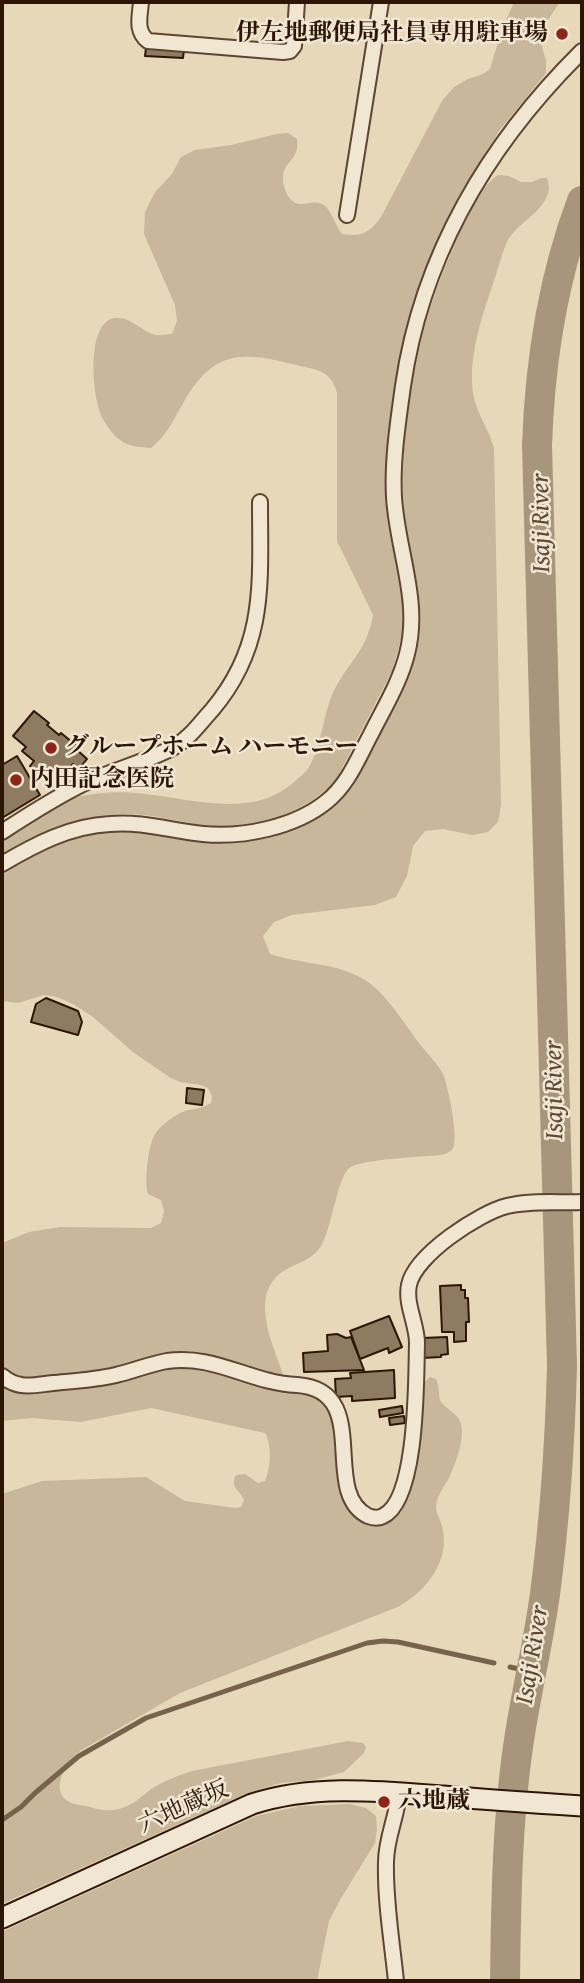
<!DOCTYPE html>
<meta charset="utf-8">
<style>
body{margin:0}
#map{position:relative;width:584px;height:1983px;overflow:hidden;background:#e8d8ba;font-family:"Gentium Book Plus",serif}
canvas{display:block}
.frame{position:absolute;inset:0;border:4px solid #2d1603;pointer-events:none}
</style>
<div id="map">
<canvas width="584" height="1983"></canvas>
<div class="frame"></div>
</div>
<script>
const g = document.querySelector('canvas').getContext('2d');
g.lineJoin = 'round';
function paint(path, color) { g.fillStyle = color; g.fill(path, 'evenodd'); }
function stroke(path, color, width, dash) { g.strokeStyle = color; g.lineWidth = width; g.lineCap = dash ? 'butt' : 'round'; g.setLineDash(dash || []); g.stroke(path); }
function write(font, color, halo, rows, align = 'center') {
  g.font = font + ' "Gentium Book Plus","Noto Serif JP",serif'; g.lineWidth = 5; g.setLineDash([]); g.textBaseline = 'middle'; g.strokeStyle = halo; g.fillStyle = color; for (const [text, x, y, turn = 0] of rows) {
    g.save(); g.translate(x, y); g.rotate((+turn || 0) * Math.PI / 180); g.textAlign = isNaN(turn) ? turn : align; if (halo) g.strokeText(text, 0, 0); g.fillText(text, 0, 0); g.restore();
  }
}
paint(new Path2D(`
 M514 2H560L541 30 539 36 546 61V73L500 130 458 197 441 232 413 305 395 382 386 465 385 497 389 530 401 590 403 611V632L392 671 337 778C307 815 248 831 201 825 175 821 149 813 122 814 77 816 39 832 2 854V841C21 829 60 801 81 796 100 792 125 791 145 794 193 799 253 819 294 782 299 777 306 773 309 767 321 747 323 717 332 695 345 665 367 652 373 615L337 541V393C331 370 317 370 296 365 241 351 213 349 182 405 173 421 166 436 151 448 140 447 129 447 120 440 114 436 106 425 103 419 92 400 86 328 111 319 128 313 141 332 156 335 160 336 167 334 172 334L177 321 175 305 144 234 145 212 155 192 172 174 181 157 195 150 231 145 277 134 288 133 297 139C300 161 282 162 283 178 283 187 288 202 299 204 309 205 316 199 325 206 331 211 336 226 342 234 362 237 369 233 381 217L442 101 454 87 468 79 483 74 490 69 501 32Z
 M498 175 509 176 521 182H532L541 178H547C558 206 517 221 507 242 502 253 499 266 495 278 483 313 468 355 473 393 476 413 489 429 494 448L501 805 498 822 488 832 472 835 443 829 425 831 413 846 407 876 396 897 375 905 292 915 274 922 263 936 270 954C303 965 339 962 368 982 389 997 407 1028 423 1048 429 1056 439 1065 443 1074 448 1086 459 1138 453 1148 450 1153 445 1154 440 1155 423 1157 360 1159 349 1168 341 1176 338 1193 335 1203 330 1218 328 1236 319 1249 310 1261 294 1264 282 1272 248 1296 274 1346 284 1377L315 1393 331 1410 353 1511 395 1513 423 1384 430 1377 436 1379C440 1386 438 1393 440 1400 445 1410 458 1412 461 1424 465 1440 456 1461 450 1476 447 1483 442 1488 439 1495 433 1511 438 1512 442 1526 451 1560 427 1590 400 1606L180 1693 80 1751C70 1761 50 1785 65 1799 70 1804 79 1805 86 1806 97 1809 107 1812 119 1809 132 1806 141 1797 151 1789 164 1781 177 1776 192 1771L348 1741 363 1743 366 1747 364 1753 344 1772 314 1780 281 1783 248 1793 2 1904V1494L42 1481 146 1477 185 1501 235 1508 241 1507 244 1500C240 1490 229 1487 236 1475L245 1474 258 1483 265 1481C271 1468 272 1445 265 1433L151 1408 81 1422 32 1418 2 1421V1243L29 1232 60 1227 151 1228 161 1223 164 1211 161 1200 148 1194C144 1181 148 1146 155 1134 160 1126 171 1118 180 1113 190 1108 201 1110 211 1103L212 1096 208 1088 201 1085 180 1082 171 1078 134 1053 93 1017 73 1004 57 997 44 995 18 1003 2 1001V875C36 854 68 836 109 832 141 829 171 840 203 842 244 846 301 835 333 807 358 786 369 755 384 727 396 704 410 681 416 655 420 640 421 623 420 608 418 569 403 531 403 493 402 412 418 330 450 255 461 229 475 191 498 175Z
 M350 1804 366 1808 376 1816 377 1829 375 1843 340 1900 329 1921 317 1981H2V1932L12 1927 256 1816 300 1806Z`), '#c8b79b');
stroke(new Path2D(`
 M510 1667 532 1672
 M2 1820 21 1807 35 1793 79 1756 146 1718 367 1643 383 1641 398 1642 494 1663`), '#77634c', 5);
stroke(new Path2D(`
 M505 1981C506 1903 507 1824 518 1747 525 1696 538 1646 545 1594 555 1518 560 1442 562 1366L537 445C540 361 552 280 582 201`), '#a8967c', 30);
const building = new Path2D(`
 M146 48 184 50 183 58 145 56Z
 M34 711 49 723 47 725 59 735 61 733 78 747 76 749 87 759 79 769 73 764 56 784 51 779 49 782 30 766 34 761 22 751 26 747 13 736Z
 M17 756 40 795 2 818V765Z
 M46 998 78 1011 82 1022 78 1035 31 1022 36 1004Z
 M187 1088 204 1090 202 1105 186 1103Z
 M461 1285V1290H465V1298H468L469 1322H466V1341L454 1342V1332H442L440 1286Z
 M389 1316 402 1347 389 1353 388 1348 360 1359 350 1331Z
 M337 1334 346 1338 351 1337 364 1370 304 1372 303 1353 328 1351 327 1335Z
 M447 1337 448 1354 441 1355V1357L422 1358V1338Z
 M394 1370 395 1398 352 1401V1396L336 1397 335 1379 351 1378 350 1373Z
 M402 1406 403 1413 380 1417 379 1410Z
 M404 1416 405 1423 390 1425 389 1418Z`);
paint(building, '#8e7b62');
stroke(building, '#2d1603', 2);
const street = new Path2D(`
 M141 2C140 16 135 31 148 41L283 52 290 51 294 46 297 2
 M347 215 381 2
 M2 832C28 815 56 797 85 783 114 770 146 762 174 747 190 738 200 723 212 710 267 645 260 582 260 502
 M2 864C36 844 70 826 110 824 142 821 172 831 203 834 243 838 295 827 326 802 348 785 358 758 371 734 384 708 400 682 407 654 421 601 397 550 394 497 392 461 398 422 403 386 422 255 489 143 582 51
 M2 1376C8 1381 13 1384 21 1385 31 1387 42 1384 53 1383 74 1381 95 1380 116 1375 133 1371 150 1364 167 1361 215 1354 250 1383 297 1385 374 1390 319 1492 368 1516 373 1518 378 1519 383 1516 418 1500 416 1378 417 1343 417 1324 405 1304 409 1285 415 1255 479 1213 507 1206 531 1200 558 1203 582 1202
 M396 1981C392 1942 385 1901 386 1862 386 1838 397 1817 399 1793`);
const secondary = new Path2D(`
 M2 1918 252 1804C313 1784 380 1791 443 1796 490 1800 536 1803 582 1806`);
stroke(street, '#5c4631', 18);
stroke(secondary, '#2d1603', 23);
stroke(street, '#f0e6d2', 14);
stroke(secondary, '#f0e6d2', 19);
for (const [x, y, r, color] of [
 [562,34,7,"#8f2418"],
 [51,748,7,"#8f2418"],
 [16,780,7,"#8f2418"],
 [384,1802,7,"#8f2418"]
]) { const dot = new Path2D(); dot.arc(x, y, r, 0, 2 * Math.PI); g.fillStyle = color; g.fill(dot); stroke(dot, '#f0e6d2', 2.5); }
write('bold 24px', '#2d1603', '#f0e6d2', [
 ["伊左地郵便局社員専用駐車場",548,34,"right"],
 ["グループホーム ハーモニー",65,748],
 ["内田記念医院",30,780],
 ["六地蔵",398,1802]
], 'left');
write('24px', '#2d1603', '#f0e6d2', [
 ["六地蔵坂",184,1808,-24]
]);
write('italic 26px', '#5e4933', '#f0e6d2', [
 ["Isaji River",542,523,-91],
 ["Isaji River",555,1090,-91],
 ["Isaji River",533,1655,-81]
]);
</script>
